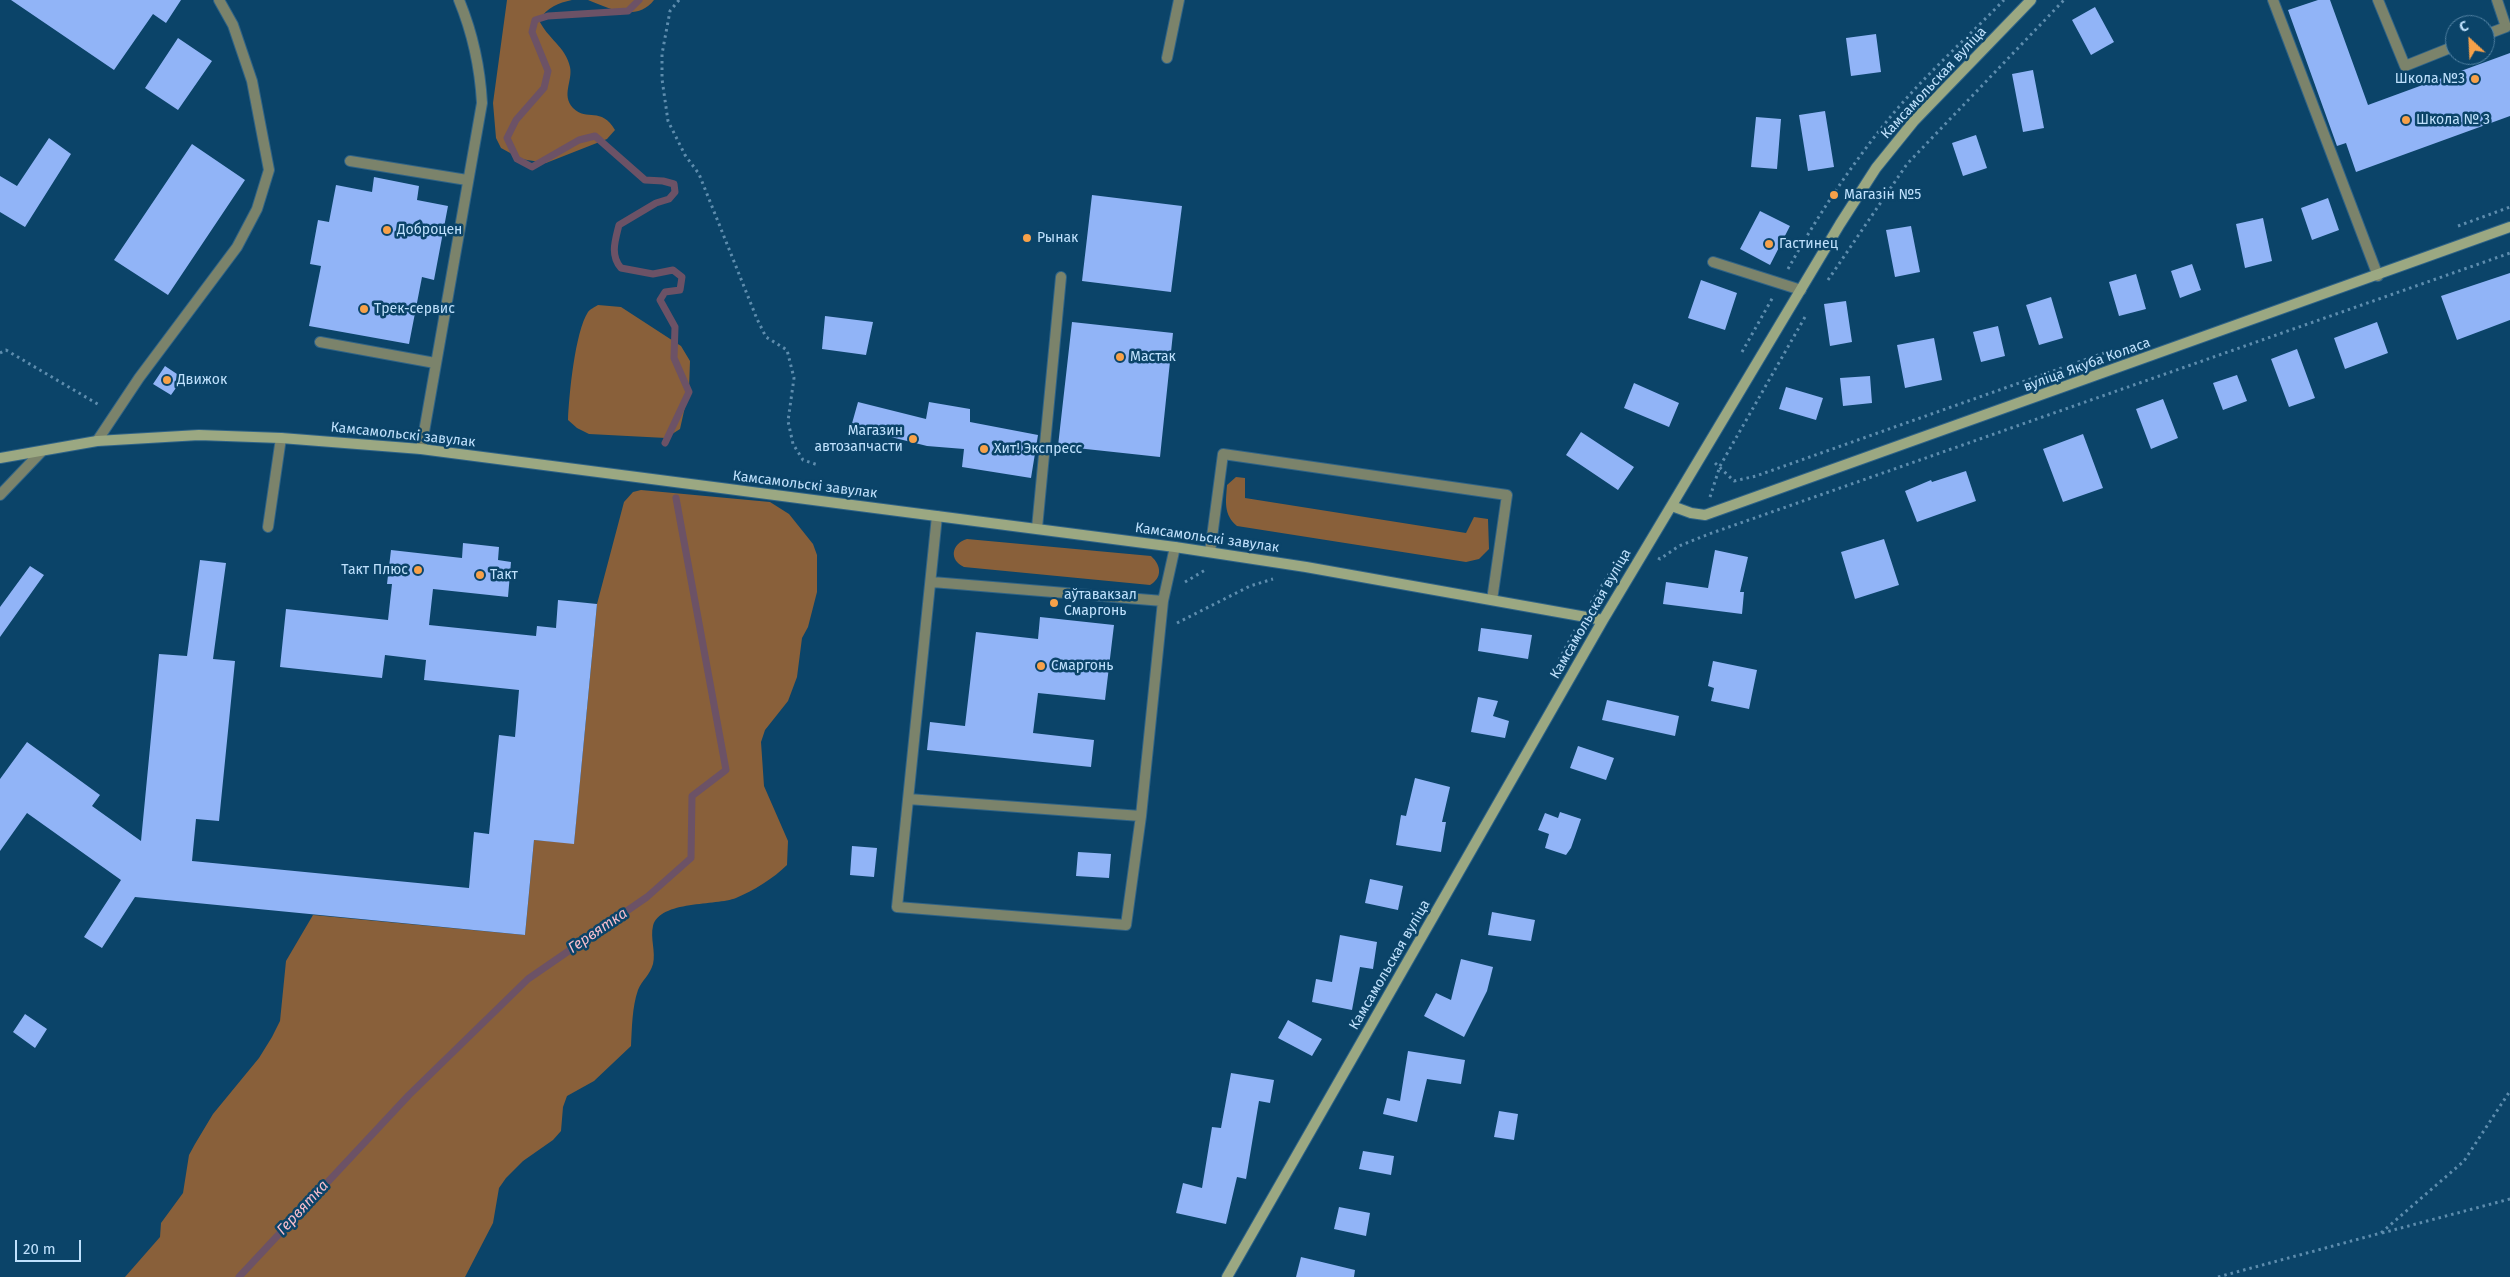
<!DOCTYPE html>
<meta charset="utf-8">
<style>
body{margin:0}
#map{position:relative;width:2510px;height:1277px;overflow:hidden;background:#0b4469;font-family:"Fira Sans",sans-serif}
canvas{display:block}
.north{position:absolute;left:2445px;top:15px;width:50px;height:50px;box-sizing:border-box;background:#0b4469;border:1px solid #5383a4;border-radius:50%;rotate:335deg;font-size:14px;font-weight:700;line-height:20px;text-align:center;color:#bfe1fd}
.north::after{content:'';display:block;margin:auto;width:18px;height:22px;background:#f7a149;clip-path:polygon(50% 0,100% 100%,50% 72%,0 100%)}
.scale{position:absolute;left:15px;top:1240px;width:66px;height:22px;box-sizing:border-box;border:2px solid #bfe1fd;border-top:0;padding-left:6px;font-size:15px;line-height:18px;white-space:nowrap;color:#bfe1fd;-webkit-text-stroke:4px #0b4469;paint-order:stroke}
</style>
<div id="map">
<canvas width="2510" height="1277"></canvas>
<div class="north">С</div>
<div class="scale">20 m</div>
</div>
<script>
const g = document.querySelector('canvas').getContext('2d');
g.lineJoin = 'round';
function paint(path, color) { g.fillStyle = color; g.fill(path, 'evenodd'); }
function stroke(path, color, width, dash) { g.strokeStyle = color; g.lineWidth = width; g.lineCap = dash ? 'butt' : 'round'; g.setLineDash(dash || []); g.stroke(path); }
function write(font, color, halo, rows, align = 'center') {
  g.font = font + ' "Fira Sans",sans-serif'; g.lineWidth = 5; g.setLineDash([]); g.textBaseline = 'middle'; g.strokeStyle = halo; g.fillStyle = color; for (const [text, x, y, turn = 0] of rows) {
    g.save(); g.translate(x, y); g.rotate((+turn || 0) * Math.PI / 180); g.textAlign = isNaN(turn) ? turn : align; if (halo) g.strokeText(text, 0, 0); g.fillText(text, 0, 0); g.restore();
  }
}
paint(new Path2D(`
 M507 0H572C558 3 548 7 539 20 547 38 566 47 570 67 573 81 561 95 573 108 587 122 601 106 615 130L607 139 546 163 521 159 501 148 496 138 493 103Z
 M588 0H654C636 23 609 8 588 0Z
 M598 305 621 307 681 346 690 361 689 389 680 429 666 438 589 434 577 428 568 420C569 395 575 332 588 312 590 309 595 307 598 305Z
 M1236 477 1245 478V498L1466 533 1474 517 1488 519 1489 549 1479 559 1466 562 1237 526C1223 514 1226 501 1227 485Z
 M641 490 770 502 789 514 813 544 817 555V592L808 627 802 638 797 677 788 701 765 730 761 742 764 786 788 841 787 865C774 878 753 891 736 898 716 906 660 900 653 926 650 938 656 952 653 964 650 975 642 980 638 990 632 1007 632 1028 631 1046L594 1081 567 1096 563 1107 561 1131 553 1140 523 1161 506 1178 499 1188 493 1223 465 1277H125L160 1237 161 1223 183 1193 189 1155 195 1144 213 1114 259 1058 272 1037 280 1021 286 961 313 915 525 935 534 840 574 843 597 604 624 502 633 492Z
 M967 539 1151 556C1162 566 1162 578 1150 585L964 567C949 560 951 544 967 539Z`), '#89603a');
stroke(new Path2D(`
 M639 0 628 11 548 16 535 20 532 32 548 71 544 88 516 120 507 138 517 159 532 167 579 140 595 136 645 180 663 181 674 184 675 192 669 199 656 203 619 225C615 241 610 255 621 268L653 274 673 270 682 277 680 290 665 292 660 300 675 327 674 358 689 392 665 443
 M239 1277 409 1095 528 979 647 897 691 858 692 796 726 770 676 498`), '#6c5266', 7);
paint(new Path2D(`
 M11 0H181L166 23 153 14 114 70Z
 M2318 0H2330L2368 105 2510 53V116L2356 172 2346 143 2337 146 2288 10Z
 M2095 7 2114 42 2091 55 2072 20Z
 M1876 34 1881 72 1851 76 1846 38Z
 M178 38 212 61 178 110 145 88Z
 M2033 70 2044 128 2023 132 2012 74Z
 M1825 111 1834 167 1808 171 1799 115Z
 M1756 117 1781 119 1777 169 1751 167Z
 M1976 135 1987 168 1963 176 1952 143Z
 M49 138 71 154 25 227 0 212V176L17 186Z
 M192 144 245 180 168 295 114 260Z
 M374 177 419 186 417 200 448 206 434 280 422 277 409 344 309 326 321 266 310 264 318 220 329 222 336 185 372 192Z
 M1092 195 1182 206 1171 292 1082 281Z
 M2328 198 2339 230 2312 240 2301 208Z
 M1760 211 1790 226 1770 265 1740 249Z
 M2263 218 2272 261 2245 268 2236 224Z
 M1911 226 1920 272 1895 277 1886 230Z
 M2192 264 2201 290 2180 298 2171 271Z
 M2510 273V320L2457 340 2441 296Z
 M2136 274 2146 309 2119 316 2109 282Z
 M1701 280 1737 293 1725 330 1688 318Z
 M2051 297 2063 338 2039 345 2026 305Z
 M1846 301 1852 342 1830 346 1824 304Z
 M825 316 873 322 866 355 822 349Z
 M1072 322 1173 333 1160 457 1058 446Z
 M2377 322 2388 353 2345 369 2334 338Z
 M1998 326 2005 356 1981 362 1973 332Z
 M1934 338 1942 380 1905 388 1897 345Z
 M2297 349 2315 398 2289 407 2271 359Z
 M165 366 183 378 171 395 153 384Z
 M2237 375 2247 401 2223 410 2213 383Z
 M1870 376 1872 403 1843 406 1840 378Z
 M1634 383 1679 403 1669 427 1624 408Z
 M1786 387 1823 398 1816 420 1779 409Z
 M2163 399 2178 438 2151 449 2136 409Z
 M858 402 926 419 929 402 970 409V422L1038 435 1031 478 962 467 964 449 927 446 851 427Z
 M1581 432 1634 467 1618 490 1566 455Z
 M2083 434 2103 488 2063 502 2043 449Z
 M1966 471 1976 501 1917 522 1905 491 1931 480 1932 482Z
 M1884 539 1899 585 1855 599 1841 552Z
 M463 543 499 547 498 560 511 562 508 597 433 589 429 625 536 636 537 626 556 628 558 600 597 604 574 844 534 840 525 935 135 897 102 948 84 937 121 880 27 813 0 851V779L27 742 100 795 92 806 141 841 159 654 187 656 200 560 226 563 213 659 235 661 219 821 196 819 192 861 469 888 474 832 489 834 499 735 515 737 519 690 424 680 426 660 385 655 382 678 280 667 286 609 388 620 392 584H387L391 550 462 558Z
 M1715 550 1748 557 1740 592H1744L1742 614 1663 604 1666 582 1708 588Z
 M30 566 44 575 0 637V607Z
 M1040 617 1114 625 1105 700 1038 693 1033 733 1094 740 1091 767 927 750 930 722 965 726 976 632 1038 639Z
 M1481 628 1532 635 1528 659 1478 651Z
 M1713 661 1757 670 1749 709 1711 701 1714 688 1708 686Z
 M1478 697 1498 701 1493 716 1509 721 1505 738 1471 732Z
 M1607 700 1679 716 1675 736 1602 720Z
 M1578 746 1614 758 1606 780 1570 768Z
 M1415 778 1450 787 1442 822H1446L1441 852 1396 845 1401 815 1406 816Z
 M1560 812 1581 819 1571 848 1566 855 1545 848 1549 834 1538 830 1545 813 1558 818Z
 M852 846 877 848 874 877 850 875Z
 M1078 852 1111 854 1109 878 1076 876Z
 M1370 879 1403 886 1398 910 1365 903Z
 M1492 912 1535 920 1531 941 1488 935Z
 M1340 935 1377 942 1373 969 1360 967 1352 1010 1312 1002 1316 979 1332 982Z
 M1461 959 1493 967 1487 991 1464 1037 1424 1016 1436 993 1451 1000Z
 M25 1014 47 1029 35 1048 13 1032Z
 M1288 1020 1322 1039 1312 1056 1278 1038Z
 M1408 1051 1465 1060 1461 1084 1427 1079 1417 1122 1383 1114 1387 1098 1400 1101Z
 M1231 1073 1274 1080 1270 1103 1259 1101 1246 1179 1237 1177 1226 1224 1176 1213 1183 1183 1202 1188 1212 1127 1221 1128Z
 M1499 1111 1518 1114 1514 1140 1494 1137Z
 M1363 1151 1394 1156 1391 1175 1359 1169Z
 M1339 1207 1370 1213 1366 1236 1334 1229Z
 M1301 1257 1355 1270 1354 1277H1296Z`), '#91b4f7');
const lane = new Path2D(`
 M2273 0 2378 276
 M2378 0 2405 66 2455 46
 M2485 35 2506 27 2497 0
 M1167 58 1179 0
 M350 161 467 180
 M1713 262 1801 290
 M320 342 435 363
 M97 441 139 378 237 247 257 209 269 170 252 81 233 25 219 0
 M421 449 482 103C480 67 473 34 459 0
 M0 495 42 451
 M937 516 897 907 1126 925 1141 816 1163 601 1175 547
 M268 527 281 438
 M1037 528 1061 277
 M1210 552 1223 454 1507 495 1492 600
 M932 582 1163 601
 M908 799 1141 816`);
const secondary = new Path2D(`
 M0 458 97 441 199 435 281 438 421 449 1175 547 1306 567 1603 620
 M1672 506 1691 513 1705 515 2510 227
 M1227 1277 1603 620 1840 224 1876 168 1914 121 2031 0`);
stroke(lane, '#2f6387', 12);
stroke(secondary, '#2f6387', 12);
stroke(new Path2D(`
 M679 0 670 11 662 54V79L668 121 685 155 699 174 757 319 766 337 787 350 794 378 788 421 793 444 803 460 818 465
 M2458 226 2510 207
 M1788 269C1818 215 1853 162 1892 115 1926 74 1967 38 2004 0
 M1828 280 1907 164 2064 0
 M1742 352 1773 297
 M0 353 6 350 101 406
 M1715 463 1734 481 1756 476 2104 353
 M1710 497 1720 466 1805 317
 M1658 558 1660 559 1679 546 1709 534 2510 253
 M1185 582 1207 569
 M1591 603 1614 566
 M1177 623 1250 586 1273 579
 M1559 660 1575 630
 M2382 1233 2510 1199
 M2218 1277 2381 1233 2464 1161 2510 1091`), '#5e8dae', 3, [2.5, 4]);
stroke(lane, '#7b836b', 10);
stroke(secondary, '#9ba882', 10);
for (const [x, y, r, color] of [
 [2475,79,5,"#f7a149"],
 [2406,120,5,"#f7a149"],
 [1834,195,5,"#f7a149"],
 [387,230,5,"#f7a149"],
 [1027,238,5,"#f7a149"],
 [1769,244,5,"#f7a149"],
 [364,309,5,"#f7a149"],
 [1120,357,5,"#f7a149"],
 [167,380,5,"#f7a149"],
 [913,439,5,"#f7a149"],
 [984,449,5,"#f7a149"],
 [418,570,5,"#f7a149"],
 [480,575,5,"#f7a149"],
 [1054,603,5,"#f7a149"],
 [1041,666,5,"#f7a149"]
]) { const dot = new Path2D(); dot.arc(x, y, r, 0, 2 * Math.PI); g.fillStyle = color; g.fill(dot); stroke(dot, '#0b4469', 2); }
write('14px', '#bfe1fd', '#0b4469', [
 ["Школа №3",2465,79,"right"],
 ["Школа № 3",2416,120],
 ["Магазін №5",1844,195],
 ["Доброцен",397,230],
 ["Рынак",1037,238],
 ["Гастинец",1779,244],
 ["Трек-сервис",374,309],
 ["Мастак",1130,357],
 ["Движок",177,380],
 ["Магазин",903,431,"right"],
 ["автозапчасти",903,447,"right"],
 ["Хит! Экспресс",994,449],
 ["Такт Плюс",408,570,"right"],
 ["Такт",490,575],
 ["аўтавакзал",1064,595],
 ["Смаргонь",1064,611],
 ["Смаргонь",1051,666]
], 'left');
write('14px', '#bfe1fd', '#0b4469', [
 ["Камсамольская вуліца",1934,83,-47],
 ["вуліца Якуба Коласа",2087,365,-20],
 ["Камсамольскі завулак",403,435,6],
 ["Камсамольскі завулак",805,485,7],
 ["Камсамольскі завулак",1207,538,8],
 ["Камсамольская вуліца",1591,614,-60],
 ["Камсамольская вуліца",1390,965,-60]
]);
write('italic 15px', '#f7becc', '#0b4469', [
 ["Гервятка",598,931,-34],
 ["Гервятка",303,1208,-47]
]);
</script>
